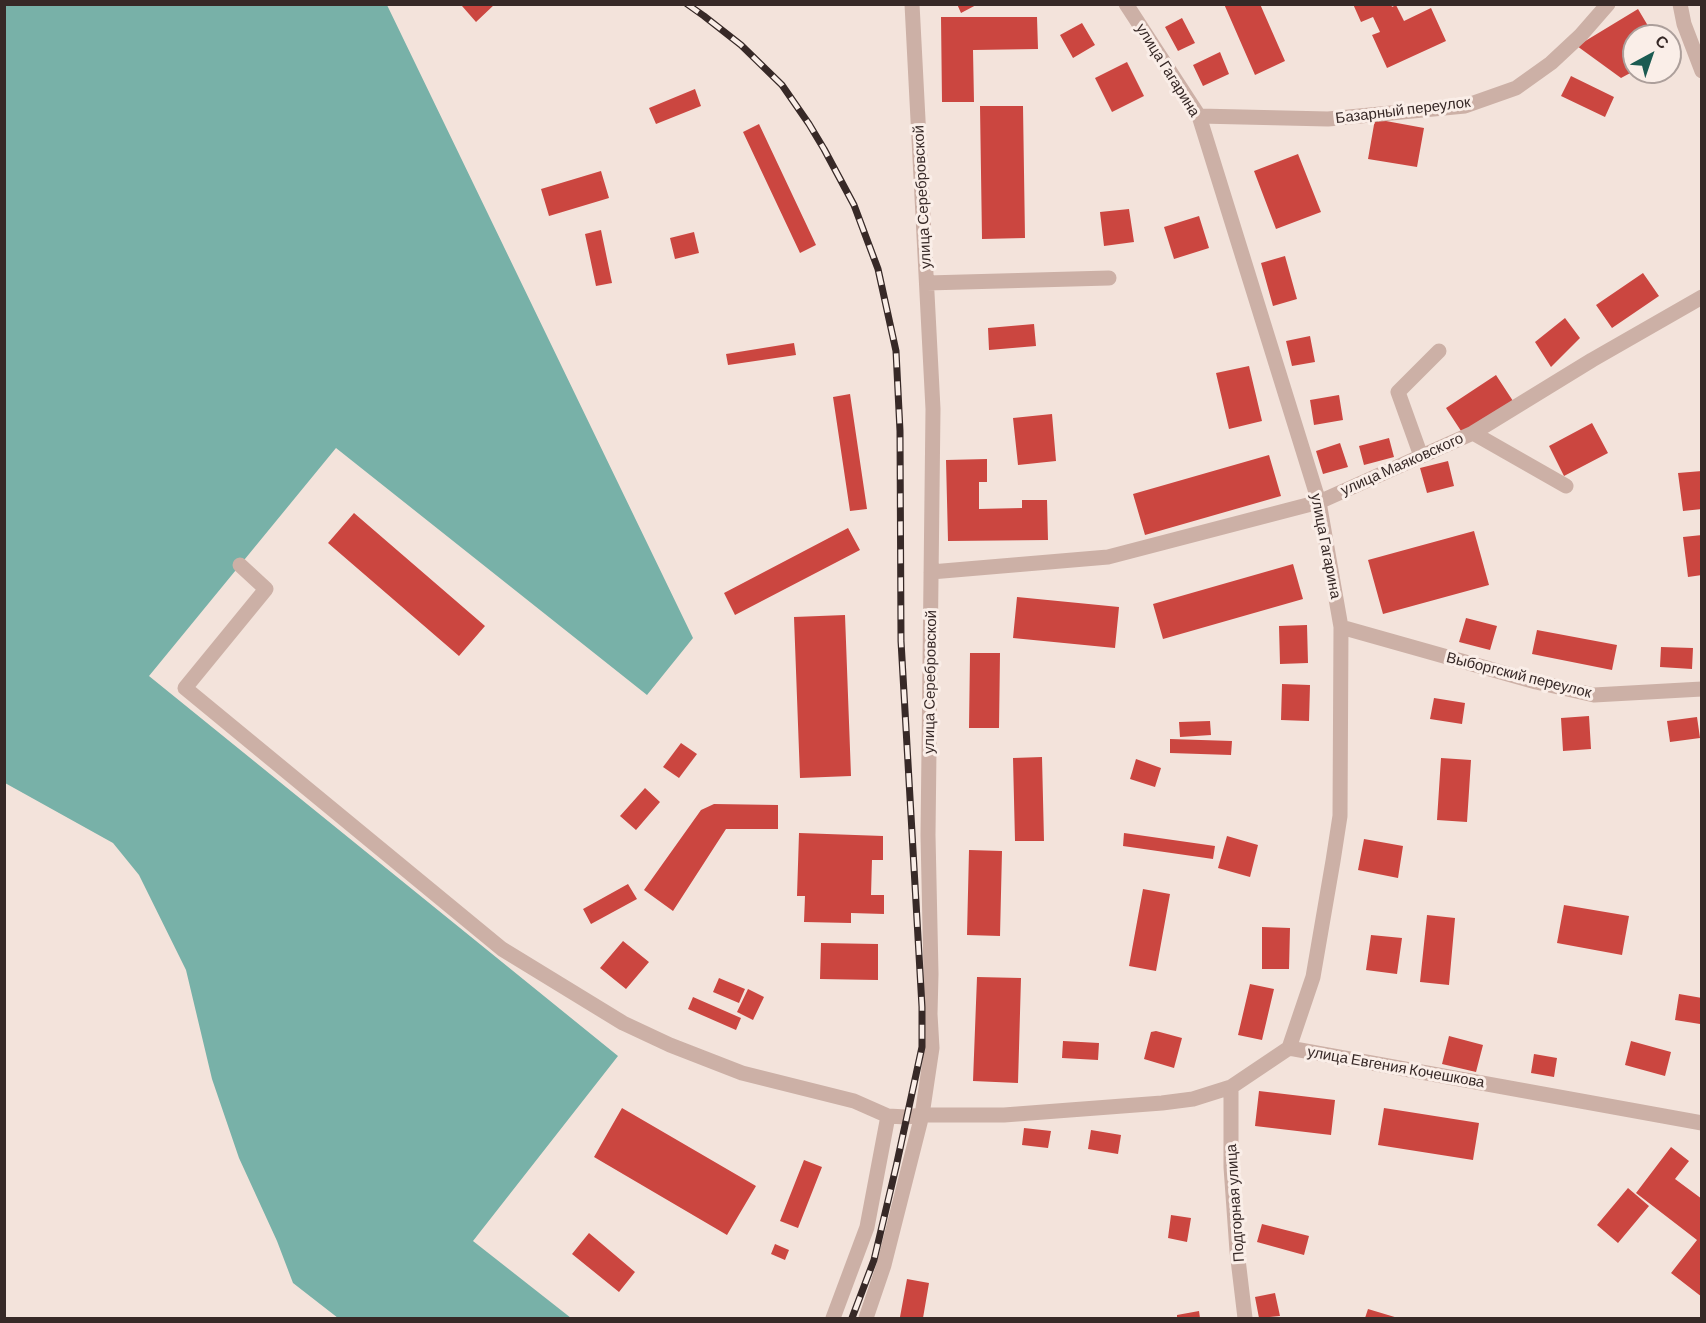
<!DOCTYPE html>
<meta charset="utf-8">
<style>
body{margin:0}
#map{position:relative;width:1706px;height:1323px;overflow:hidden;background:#f3e3db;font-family:Barlow,sans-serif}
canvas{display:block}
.frame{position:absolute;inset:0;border:6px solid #372927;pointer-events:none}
.north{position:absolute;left:1622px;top:24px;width:60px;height:60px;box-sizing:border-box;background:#faeee8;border:2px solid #ac9f9b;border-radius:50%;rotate:40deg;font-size:16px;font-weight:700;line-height:24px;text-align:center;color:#372927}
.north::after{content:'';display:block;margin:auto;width:21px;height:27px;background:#1b5b52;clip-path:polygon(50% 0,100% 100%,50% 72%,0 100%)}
</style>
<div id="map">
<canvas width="1706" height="1323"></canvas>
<div class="frame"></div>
<div class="north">С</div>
</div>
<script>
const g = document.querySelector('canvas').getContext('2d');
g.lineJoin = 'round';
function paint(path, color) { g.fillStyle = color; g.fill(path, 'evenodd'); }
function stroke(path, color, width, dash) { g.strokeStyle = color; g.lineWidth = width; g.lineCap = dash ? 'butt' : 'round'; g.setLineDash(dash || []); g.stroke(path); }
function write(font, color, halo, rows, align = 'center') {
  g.font = font + ' Barlow,sans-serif'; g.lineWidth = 6; g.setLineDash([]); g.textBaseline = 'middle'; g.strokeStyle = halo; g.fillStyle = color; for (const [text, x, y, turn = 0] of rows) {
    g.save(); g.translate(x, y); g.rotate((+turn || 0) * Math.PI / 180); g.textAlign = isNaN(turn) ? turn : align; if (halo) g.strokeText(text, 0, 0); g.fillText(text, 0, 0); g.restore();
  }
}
paint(new Path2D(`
 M5 5H387L693 638 647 695 336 448 149 676 618 1056 473 1241 571 1318H338L293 1283 277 1241 239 1158 212 1079 186 970 139 875 113 843 5 783Z`), '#78b1a8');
paint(new Path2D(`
 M464 4H495L476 22 462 6Z
 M957 4H978L961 13Z
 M1224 4H1260L1285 61 1255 75Z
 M1353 4H1391L1392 7 1396 5 1404 21 1431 8 1446 41 1387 68 1372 35 1380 32 1373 17 1361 22Z
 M1638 9 1654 36H1634V71L1621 78 1577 46Z
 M941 17H1037L1038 49 973 50 974 102H942Z
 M1182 18 1195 43 1178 51 1165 27Z
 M1082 23 1095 45 1073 58 1060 35Z
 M1220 52 1229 74 1203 86 1193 65Z
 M1127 62 1144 96 1112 112 1095 78Z
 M1571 76 1614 97 1605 117 1561 96Z
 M695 89 701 106 656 124 649 108Z
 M980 106H1023L1025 238 982 239Z
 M1375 119 1424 128 1417 167 1368 159Z
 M759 124 816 245 800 253 743 132Z
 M1298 154 1321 212 1276 229 1254 171Z
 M601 171 609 198 549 216 541 189Z
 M1129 209 1134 242 1104 246 1100 212Z
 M1199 216 1209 248 1174 259 1164 227Z
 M601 230 612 283 596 286 585 234Z
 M694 232 699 253 675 259 670 238Z
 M1285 256 1297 299 1273 306 1261 263Z
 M1643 273 1659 296 1612 328 1596 305Z
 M1565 318 1580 338 1551 367 1535 342Z
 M1034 324 1036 346 989 350 988 328Z
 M1310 336 1315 362 1292 366 1286 341Z
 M794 343 796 355 728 365 726 354Z
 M1249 366 1262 421 1229 429 1216 373Z
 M1496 375 1513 401 1463 434 1446 408Z
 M850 394 867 509 850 511 833 397Z
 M1339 395 1343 420 1314 425 1310 400Z
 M1052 414 1056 461 1018 465 1013 418Z
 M1592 423 1608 453 1564 476 1549 446Z
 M1389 438 1394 457 1364 465 1359 446Z
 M1340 443 1348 467 1323 474 1316 451Z
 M1269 455 1281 496 1145 535 1133 494Z
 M987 459V482H979V509L1022 508V500H1047L1048 540 948 541 946 460Z
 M1448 461 1454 486 1427 493 1420 468Z
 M1702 471V509L1683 511 1678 473Z
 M354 513 485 626 459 656 328 543Z
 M848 528 860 550 735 615 724 593Z
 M1474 531 1489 585 1383 614 1368 560Z
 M1702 535V575L1688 577 1683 537Z
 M1293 564 1303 599 1163 639 1153 604Z
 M1017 597 1119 607 1115 648 1013 638Z
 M845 615 851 776 800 778 794 617Z
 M1466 618 1497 626 1490 650 1459 642Z
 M1307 625 1308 663 1280 664 1279 626Z
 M1537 630 1617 645 1612 670 1532 654Z
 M1661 647 1693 648 1692 669 1660 667Z
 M970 653H1000L999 728H969Z
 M1282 684 1310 685 1309 721 1281 720Z
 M1434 698 1465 703 1462 724 1430 719Z
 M1589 716 1591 749 1563 751 1561 718Z
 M1697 717 1700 738 1670 742 1667 721Z
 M1210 721 1211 735 1180 737 1179 722Z
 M1170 739 1232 741 1231 755 1170 753Z
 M681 743 697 754 679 778 663 767Z
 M1042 757 1044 841H1015L1013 758Z
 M1441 758 1471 760 1467 822 1437 820Z
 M1136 759 1161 768 1155 787 1130 779Z
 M645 788 660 802 636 830 620 816Z
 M714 804 778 805V829H726L673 911 644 890 701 810Z
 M799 833 883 836V860H872L871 895H884V914L851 913V923L804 922 805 896H797Z
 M1124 833 1215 846 1213 859 1123 846Z
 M1227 836 1258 845 1250 877 1218 868Z
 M1364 839 1403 846 1398 878 1358 870Z
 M969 850 1002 851 1000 936 967 935Z
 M628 884 637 899 591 924 583 909Z
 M1143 889 1170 894 1156 971 1129 966Z
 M1564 905 1629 916 1622 955 1557 943Z
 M1427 915 1455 918 1449 985 1420 982Z
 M1262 927 1290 928 1289 969H1262Z
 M1371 935 1402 938 1397 974 1366 970Z
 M623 941 649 962 626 989 600 968Z
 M821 943 878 944V980L820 979Z
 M977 977 1021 978 1018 1083 973 1081Z
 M719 978 745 989 739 1003 713 992Z
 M1250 984 1274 989 1262 1040 1238 1035Z
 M748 989 764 997 753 1020 737 1012Z
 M1679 994 1702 998 1700 1024 1675 1020Z
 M693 997 741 1018 736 1030 688 1009Z
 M1156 1031 1182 1038 1174 1068 1144 1059 1151 1032Z
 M1449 1036 1483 1045 1476 1072 1442 1064Z
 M1063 1041 1099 1043 1098 1060 1062 1058Z
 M1631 1041 1671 1052 1665 1076 1625 1065Z
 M1534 1054 1557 1058 1554 1077 1531 1073Z
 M1259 1091 1335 1100 1331 1135 1255 1126Z
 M622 1108 756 1186 727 1235 594 1157Z
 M1384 1108 1479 1123 1473 1160 1378 1145Z
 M1024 1128 1051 1131 1048 1148 1022 1145Z
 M1091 1130 1121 1135 1118 1154 1088 1149Z
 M1671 1147 1689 1161 1675 1179 1702 1199V1297L1671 1273 1697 1240 1636 1193Z
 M804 1160 822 1167 798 1228 780 1221Z
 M1628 1188 1649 1206 1618 1243 1597 1225Z
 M1171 1215 1191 1218 1187 1242 1168 1238Z
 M1262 1224 1309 1236 1304 1255 1257 1242Z
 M589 1233 635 1272 619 1292 572 1254Z
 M775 1244 789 1250 785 1260 771 1254Z
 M907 1279 929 1283 923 1318 900 1317Z
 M1275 1293 1280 1316 1259 1318 1255 1297Z
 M1368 1309 1398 1318H1365Z
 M1199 1311 1200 1318H1177V1315Z`), '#cb4640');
stroke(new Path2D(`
 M1126 4 1199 116 1319 502 1341 627 1340 816 1333 861 1313 977 1289 1048
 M1680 4 1684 24 1702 71
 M1199 116 1328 119 1465 106 1516 88 1551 63 1581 35 1608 4
 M927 283 1109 278
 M1473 433 1566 486
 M1421 456 1398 392 1439 351
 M240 565 266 589 185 688 502 949 623 1023 670 1045 742 1073 854 1101 888 1116
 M931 572 1108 557 1319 502 1473 433 1592 360 1702 297
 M1341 627 1536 682 1594 695 1702 689
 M1231 1087V1167L1237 1251 1245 1318
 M833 1318 867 1227 888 1116 906 1117 922 1115H1004L1162 1103 1193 1099 1231 1087 1289 1048 1702 1123
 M866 1318 884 1265 922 1115 932 1048 930 1014 931 974 928 835 933 409 912 4`), '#ccb0a6', 15);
const rail = new Path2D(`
 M687 4 704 16 741 45 782 85 809 124 824 149 854 205 878 269 896 351 900 431 901 641 922 1007V1047L896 1167 874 1260 852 1318`);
stroke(rail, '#372927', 7);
stroke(rail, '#faeee8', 4.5, [14]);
write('15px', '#372927', '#faeee8', [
 ["улица Гагарина",1168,70,58],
 ["Базарный переулок",1403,110,-7],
 ["улица Серебровской",922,197,-93],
 ["улица Маяковского",1402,464,-24],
 ["улица Гагарина",1326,546,79],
 ["Выборгский переулок",1519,675,14],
 ["улица Серебровской",930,682,-89],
 ["улица Евгения Кочешкова",1396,1067,10],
 ["Подгорная улица",1235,1203,-94]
]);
</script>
